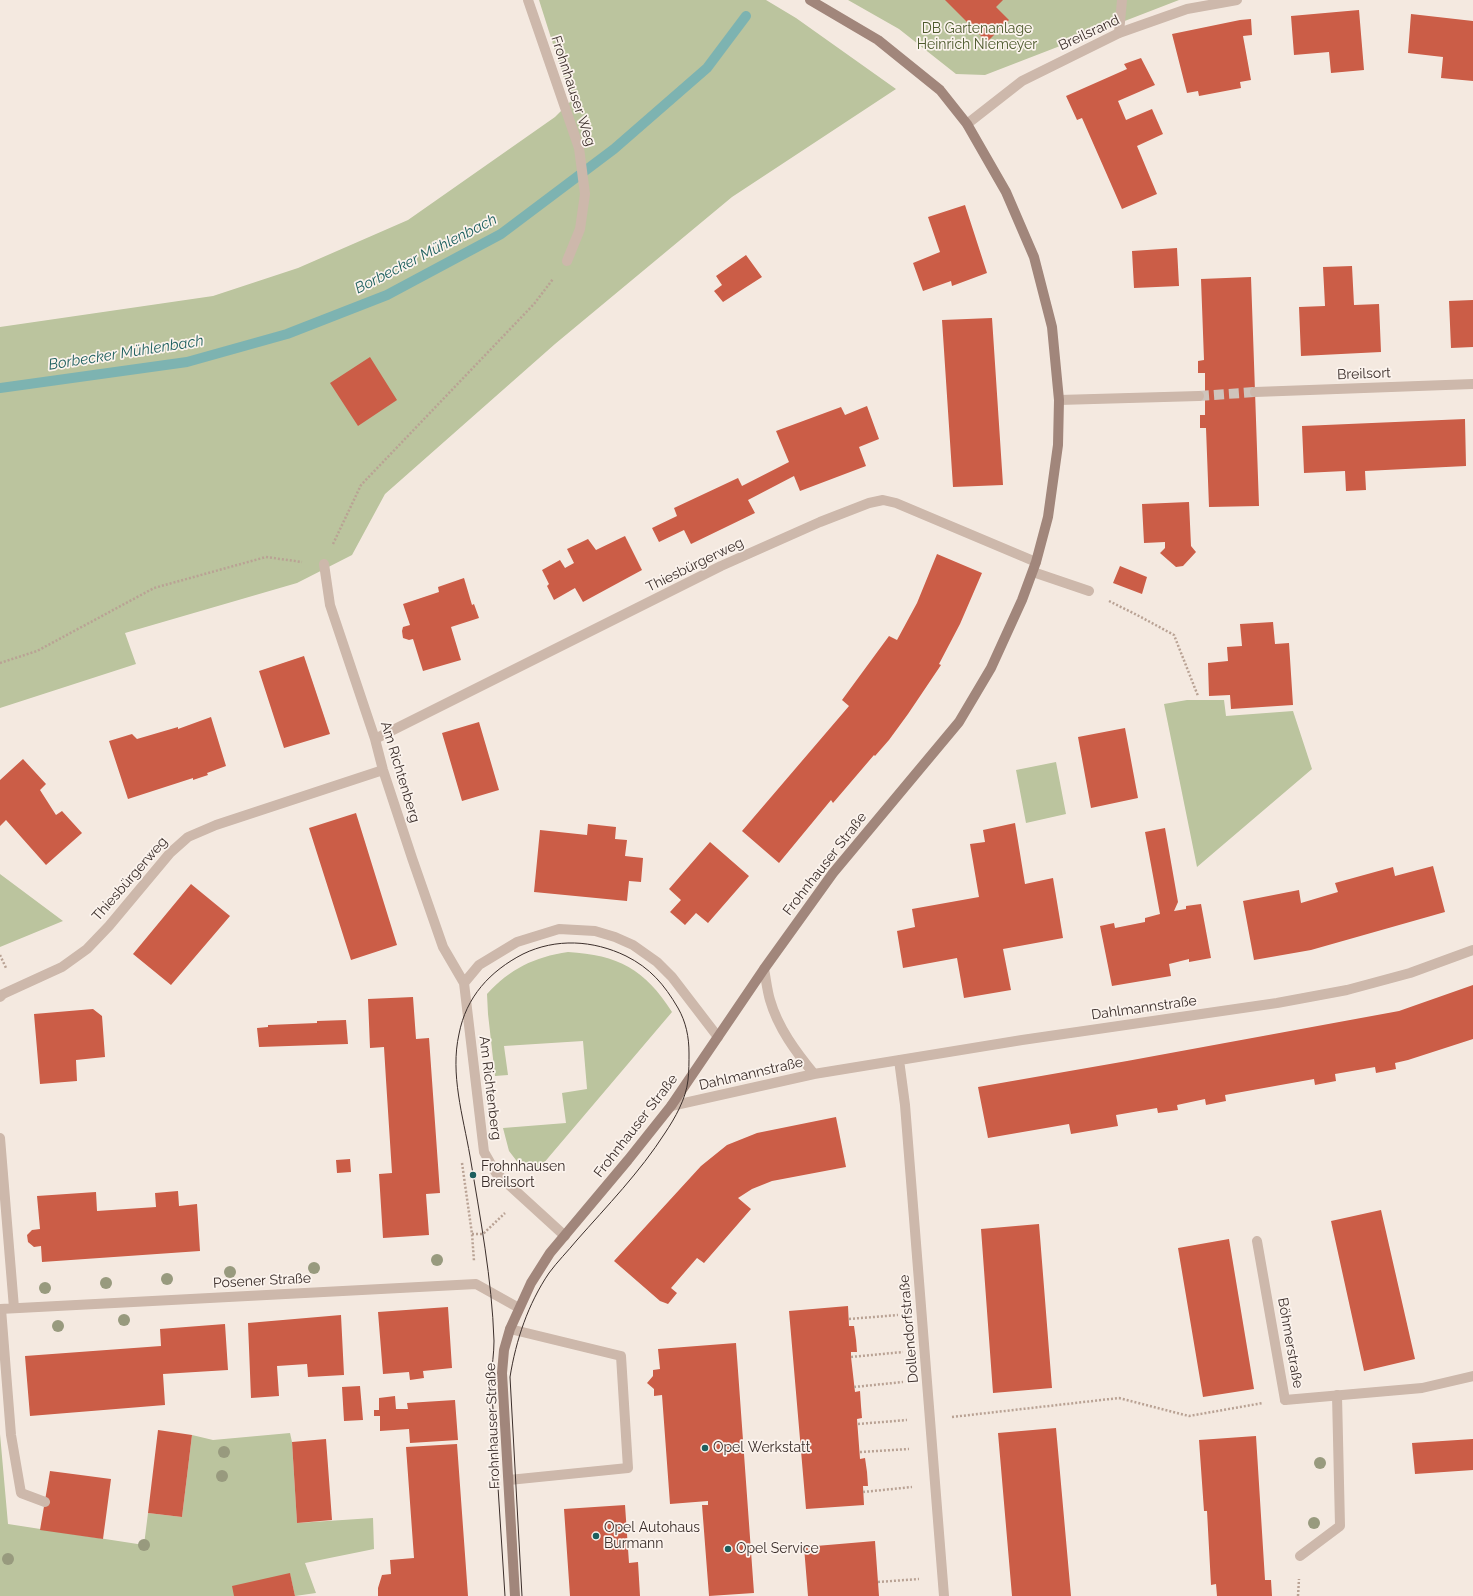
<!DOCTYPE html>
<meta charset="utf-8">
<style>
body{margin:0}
canvas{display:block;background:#f4e9e0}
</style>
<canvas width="1473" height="1596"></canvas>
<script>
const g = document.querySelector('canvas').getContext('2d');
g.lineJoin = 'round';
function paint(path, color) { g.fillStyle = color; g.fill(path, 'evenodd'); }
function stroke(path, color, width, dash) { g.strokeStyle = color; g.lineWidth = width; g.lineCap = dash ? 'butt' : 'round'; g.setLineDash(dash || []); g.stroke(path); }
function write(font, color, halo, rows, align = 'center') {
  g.font = font + ' Raleway,sans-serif'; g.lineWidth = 3.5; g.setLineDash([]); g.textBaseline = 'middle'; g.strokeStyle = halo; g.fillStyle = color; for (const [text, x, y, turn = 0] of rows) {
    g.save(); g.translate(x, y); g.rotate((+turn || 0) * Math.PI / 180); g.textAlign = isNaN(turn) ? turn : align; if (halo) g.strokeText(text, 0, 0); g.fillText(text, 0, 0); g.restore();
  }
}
paint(new Path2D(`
 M539 0H766L796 18 896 89 732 197 555 344 385 494 352 555 297 583 125 633 136 664 0 708V327L213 296 298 268 408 220 555 117 571 101Z
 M848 0H1179L985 75 956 74 899 29Z
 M1187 700H1224L1226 716 1293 711 1312 769 1197 867 1164 704Z
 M1056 762 1066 814 1026 823 1016 770Z
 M0 874 63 921 0 947Z
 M568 952C618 955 645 969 672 1012L537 1171 519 1164 509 1151 503 1128 566 1123 562 1093 587 1089 583 1041 504 1046 508 1075 495 1076 488 1014 487 994C510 969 534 957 568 952Z
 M290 1433 292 1442 297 1523 373 1518 374 1549 305 1563 316 1593 295 1596 290 1574 234 1596H0V1434L8 1524 144 1545 148 1513 182 1517 192 1435 213 1440Z`), '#bbc49e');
stroke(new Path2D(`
 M0 388 187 362 287 334 387 295 501 234 614 149 707 68 746 16`), '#7db3b1', 10);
paint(new Path2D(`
 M945 0H1003L996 7 1009 20 987 42Z
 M1359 10 1364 70 1331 73 1329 52 1294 55 1291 16Z
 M1411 14 1473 21V81L1441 78 1443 57 1408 53Z
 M1251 19 1252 35 1243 36 1251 80 1240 82 1241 88 1199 96 1198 91 1187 93 1172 34 1240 20Z
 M1141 58 1155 85 1118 101 1126 120 1152 109 1163 134 1137 146 1157 194 1122 209 1082 118 1077 120 1066 96 1127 69 1124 64Z
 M965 205 987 273 952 286 951 281 923 291 913 263 940 252 928 217Z
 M1177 248 1179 286 1134 288 1132 251Z
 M746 255 762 277 723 302 714 291 722 285 716 276Z
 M1352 266 1354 305 1379 304 1381 352 1301 356 1299 307 1325 306 1323 267Z
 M1251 277 1259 506 1209 507 1206 428H1200V415H1205V373H1198V361L1204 360 1201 279Z
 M1473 300V347L1451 348 1449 301Z
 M992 318 1003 485 953 487 942 320Z
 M370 357 397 400 358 426 330 383Z
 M867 406 879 439 859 447 866 466 800 491 794 476 748 500 755 513 691 544 684 530 659 542 652 528 677 516 674 508 738 478 742 486 789 462 776 431 841 407 845 415Z
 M1465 419 1466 466 1365 471 1366 490 1346 491 1345 471 1304 473 1302 426Z
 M1189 502 1191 546 1196 552 1183 566 1176 567 1160 553 1165 548V542L1144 543 1142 504Z
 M625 536 642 570 583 602 575 588 554 600 547 586 549 584 542 570 560 560 565 568 574 563 567 549 588 539 596 550Z
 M937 554 982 573 960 624 939 664 941 665 908 714 889 740 875 756 874 755 833 803 831 800 779 863 742 831 849 706 842 700 889 636 897 640 917 603Z
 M1120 566 1147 577 1142 594 1113 583Z
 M464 578 472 605 474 604 479 618 451 627 461 660 423 671 413 639 409 640 403 638 402 631 403 627 410 625 403 604 439 592 438 587Z
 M1273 622 1275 644 1289 643 1293 705 1231 709 1230 695 1209 696 1208 663 1228 661 1227 647 1242 646 1240 624Z
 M304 656 330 734 284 748 259 671Z
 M211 717 226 766 207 773 208 775 193 780V778L128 799 109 741 132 734 137 739 178 727V729Z
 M479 722 499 790 462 801 442 733Z
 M1125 728 1138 798 1091 808 1078 737Z
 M23 759 46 784 40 790 56 815 62 811 82 833 46 865 6 820 0 826V780Z
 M356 813 397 945 351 960 309 828Z
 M1015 823 1025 884 1053 878 1063 938 1003 949 1011 990 964 998 957 958 903 968 897 931 915 927 912 909 979 897 970 844 985 842 983 830Z
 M588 824 616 827 615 839 627 840 625 856 643 858 641 882 629 881 627 901 534 892 540 830 587 835Z
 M1165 828 1178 902 1174 911 1186 909V906L1201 904 1211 958 1189 962V959L1169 964 1171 976 1112 986 1100 926 1114 923 1115 928 1145 922V918L1160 914 1145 832Z
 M710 842 749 876 708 923 696 913 685 925 670 912 681 900 669 889Z
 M1433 866 1445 912 1311 950 1254 960 1243 901 1299 890 1301 903 1338 892 1335 883 1393 867 1395 876Z
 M191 884 230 916 171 985 133 954Z
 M1473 985V1039L1408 1060 1395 1063 1396 1069 1376 1073 1375 1067 1335 1074 1336 1081 1315 1085 1314 1079 1225 1095 1226 1101 1206 1105 1205 1099 1177 1105 1178 1110 1158 1113 1157 1108 1116 1115 1118 1126 1071 1134 1069 1124 988 1138 978 1087 1127 1061 1399 1011Z
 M413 997 416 1039 429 1038 440 1193 426 1194 429 1235 383 1238 379 1174 392 1173 386 1080 384 1047 370 1048 368 999Z
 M93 1009 102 1016 105 1057 76 1060 77 1081 40 1084 34 1014Z
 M346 1020 348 1044 259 1047 257 1028 268 1027V1025L317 1023V1021Z
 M836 1117 846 1167 772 1181 752 1189 738 1198 751 1209 704 1263 697 1258 671 1288 677 1293 668 1304 660 1301 614 1261 701 1166 727 1145 757 1133Z
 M350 1159 351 1172 337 1173 336 1160Z
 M178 1191 179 1206 197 1204 200 1251 42 1262 41 1246 34 1247 28 1242 27 1235 32 1230 40 1229 37 1196 96 1192 97 1211 156 1207 155 1193Z
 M1381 1210 1415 1359 1364 1371 1331 1221Z
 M1039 1224 1052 1388 993 1393 981 1229Z
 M1229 1239 1254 1389 1203 1397 1178 1248Z
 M848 1306 849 1326H854L856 1340 857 1352H851V1357L855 1392 860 1391 861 1406 862 1418 857 1419 860 1459 865 1458 867 1472 868 1486H863L864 1505 806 1509 789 1311Z
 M448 1307 452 1368 423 1371 424 1378 410 1380 409 1372 383 1374 378 1312Z
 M341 1315 344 1375 308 1377 307 1364 277 1366 279 1396 251 1398 248 1323Z
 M225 1324 228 1370 163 1374 165 1405 30 1416 25 1356 161 1346 160 1329Z
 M736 1343 754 1593 709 1596 702 1505H708V1501L670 1504 662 1395 654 1396V1389L647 1383 653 1376V1370L660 1369 658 1349Z
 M360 1386 363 1420 344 1421 342 1387Z
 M395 1396 396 1409H408L407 1403 455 1400 458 1440 410 1443 409 1429 380 1431V1416H374V1410H379V1398Z
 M1056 1428 1071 1596H1012L998 1433Z
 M158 1430 192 1435 182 1517 148 1513Z
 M1256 1436 1265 1580H1271L1272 1596H1217L1216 1584 1211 1585 1207 1511H1204L1199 1440Z
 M326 1439 332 1520 297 1523 292 1442Z
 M1473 1439V1470L1415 1474 1412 1443Z
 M457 1444 468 1596H378V1588L382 1575 391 1574 390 1560 414 1558 406 1447Z
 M50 1471 111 1479 103 1539 40 1530Z
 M625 1505 629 1563 638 1562 640 1596H570L564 1509Z
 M875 1541 879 1596H808L804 1547Z
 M290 1573 295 1596H234L232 1586Z`), '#cb5d47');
stroke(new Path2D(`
 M1199 396 1255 392`), '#cfc4bc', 10, [10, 5]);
stroke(new Path2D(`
 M333 544 361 485 534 304 553 279
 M1109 601 1139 616 1174 635 1198 696
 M0 663 37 651 154 588 266 557 302 562
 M0 955 6 968
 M462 1163 472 1234 474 1261
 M472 1234H483L505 1213
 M849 1319 898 1315
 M851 1357 903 1352
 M854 1387 903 1382
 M952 1417 1119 1398 1189 1416 1263 1403
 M858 1424 907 1420
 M860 1452 909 1449
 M863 1492 912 1487
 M878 1582 919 1579
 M1298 1596 1299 1579`), '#b9a294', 2.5, [2, 2]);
stroke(new Path2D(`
 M528 0 579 148 585 194 580 229 567 261
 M1119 33 1122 0
 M1033 572 1089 591
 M1257 1241 1285 1400
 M1 1309 11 1435 21 1493 45 1502
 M509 1480 628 1468 621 1356 510 1329
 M1300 1556 1340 1526 1337 1395`), '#cdb8ab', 10);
stroke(new Path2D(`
 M967 124 1022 81 1119 33 1187 9 1237 0
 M1255 392 1473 384
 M1059 400 1199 396
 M324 564 330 605 375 739 383 770 412 858 443 947 464 983 484 1152 496 1173 565 1236
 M375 739 721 566 820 522 869 503 883 500 896 503 1036 562
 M764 969C766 979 767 990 770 1000 778 1028 796 1052 814 1074
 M464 983 479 965 517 942 559 929 595 931 615 937 633 945 657 962 672 977 718 1037
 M0 997 3 994 62 967 87 949 109 926 170 853 188 837 216 825 383 770
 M899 1060 905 1105 944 1596
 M671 1106 814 1074 1022 1040 1277 1003 1347 990 1410 973 1473 950
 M0 1138 14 1308
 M0 1309 476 1284 519 1308
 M1285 1400 1422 1388 1473 1376`), '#cdb8ab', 10);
stroke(new Path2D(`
 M515 1596 502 1373 504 1350 510 1329 531 1283 550 1253 628 1160 671 1106 764 969 833 873 959 722 991 668 1022 600 1036 562 1048 517 1058 445 1059 400 1052 327 1034 257 1006 192 967 124 940 90 878 40 810 0`), '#a1867b', 10);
stroke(new Path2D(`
 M505 1596 491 1378C492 1366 494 1353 494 1341 492 1279 480 1217 470 1156 463 1116 450 1074 459 1034 466 997 490 971 523 954 556 938 593 940 626 956 650 968 664 984 678 1008 686 1022 689 1037 689 1053 689 1062 689 1071 688 1080 686 1099 675 1118 665 1133 640 1172 607 1206 577 1240 568 1251 557 1262 549 1273 528 1304 516 1340 510 1377L522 1596`), '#3b2e2a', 1);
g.fillStyle = '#989a7e';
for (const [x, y] of [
 [437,1260],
 [314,1268],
 [230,1272],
 [167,1279],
 [106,1283],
 [45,1288],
 [124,1320],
 [58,1326],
 [224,1452],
 [1320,1463],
 [222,1476],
 [1314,1523],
 [144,1545],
 [8,1559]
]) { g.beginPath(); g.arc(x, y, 6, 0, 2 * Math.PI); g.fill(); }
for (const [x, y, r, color] of [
 [473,1175,4,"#1d5f5e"],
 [705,1448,4,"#1d5f5e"],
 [596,1536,4,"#1d5f5e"],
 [728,1549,4,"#1d5f5e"]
]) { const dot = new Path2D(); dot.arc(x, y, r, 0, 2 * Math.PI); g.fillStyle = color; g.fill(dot); stroke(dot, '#fbf3ed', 1.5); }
write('14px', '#4d5a2d', '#fbf3ed', [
 ["DB Gartenanlage",977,29],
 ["Heinrich Niemeyer",977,45]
]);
write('14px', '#3b2e2a', '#fbf3ed', [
 ["Breilsrand",1089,33,-25],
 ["Frohnhauser Weg",573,91,72],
 ["Breilsort",1364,374,-2],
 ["Thiesbürgerweg",695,565,-26],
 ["Am Richtenberg",400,772,73],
 ["Frohnhauser Straße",825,864,-52],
 ["Thiesbürgerweg",130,879,-49],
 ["Dahlmannstraße",1144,1008,-8],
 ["Dahlmannstraße",751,1074,-13],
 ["Am Richtenberg",490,1088,83],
 ["Frohnhauser Straße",636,1126,-52],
 ["Posener Straße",262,1281,-3],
 ["Dollendorfstraße",909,1329,-95],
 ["Böhmerstraße",1290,1343,80],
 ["Frohnhauser Straße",493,1426,-92]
]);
write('14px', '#3b2e2a', '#fbf3ed', [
 ["Frohnhausen",481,1167],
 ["Breilsort",481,1183],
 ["Opel Werkstatt",713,1448],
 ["Opel Autohaus",604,1528],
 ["Burmann",604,1544],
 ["Opel Service",736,1549]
], 'left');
write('italic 15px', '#1d5f5e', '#fbf3ed', [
 ["Borbecker Mühlenbach",426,254,-27],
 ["Borbecker Mühlenbach",126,353,-9]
]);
</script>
